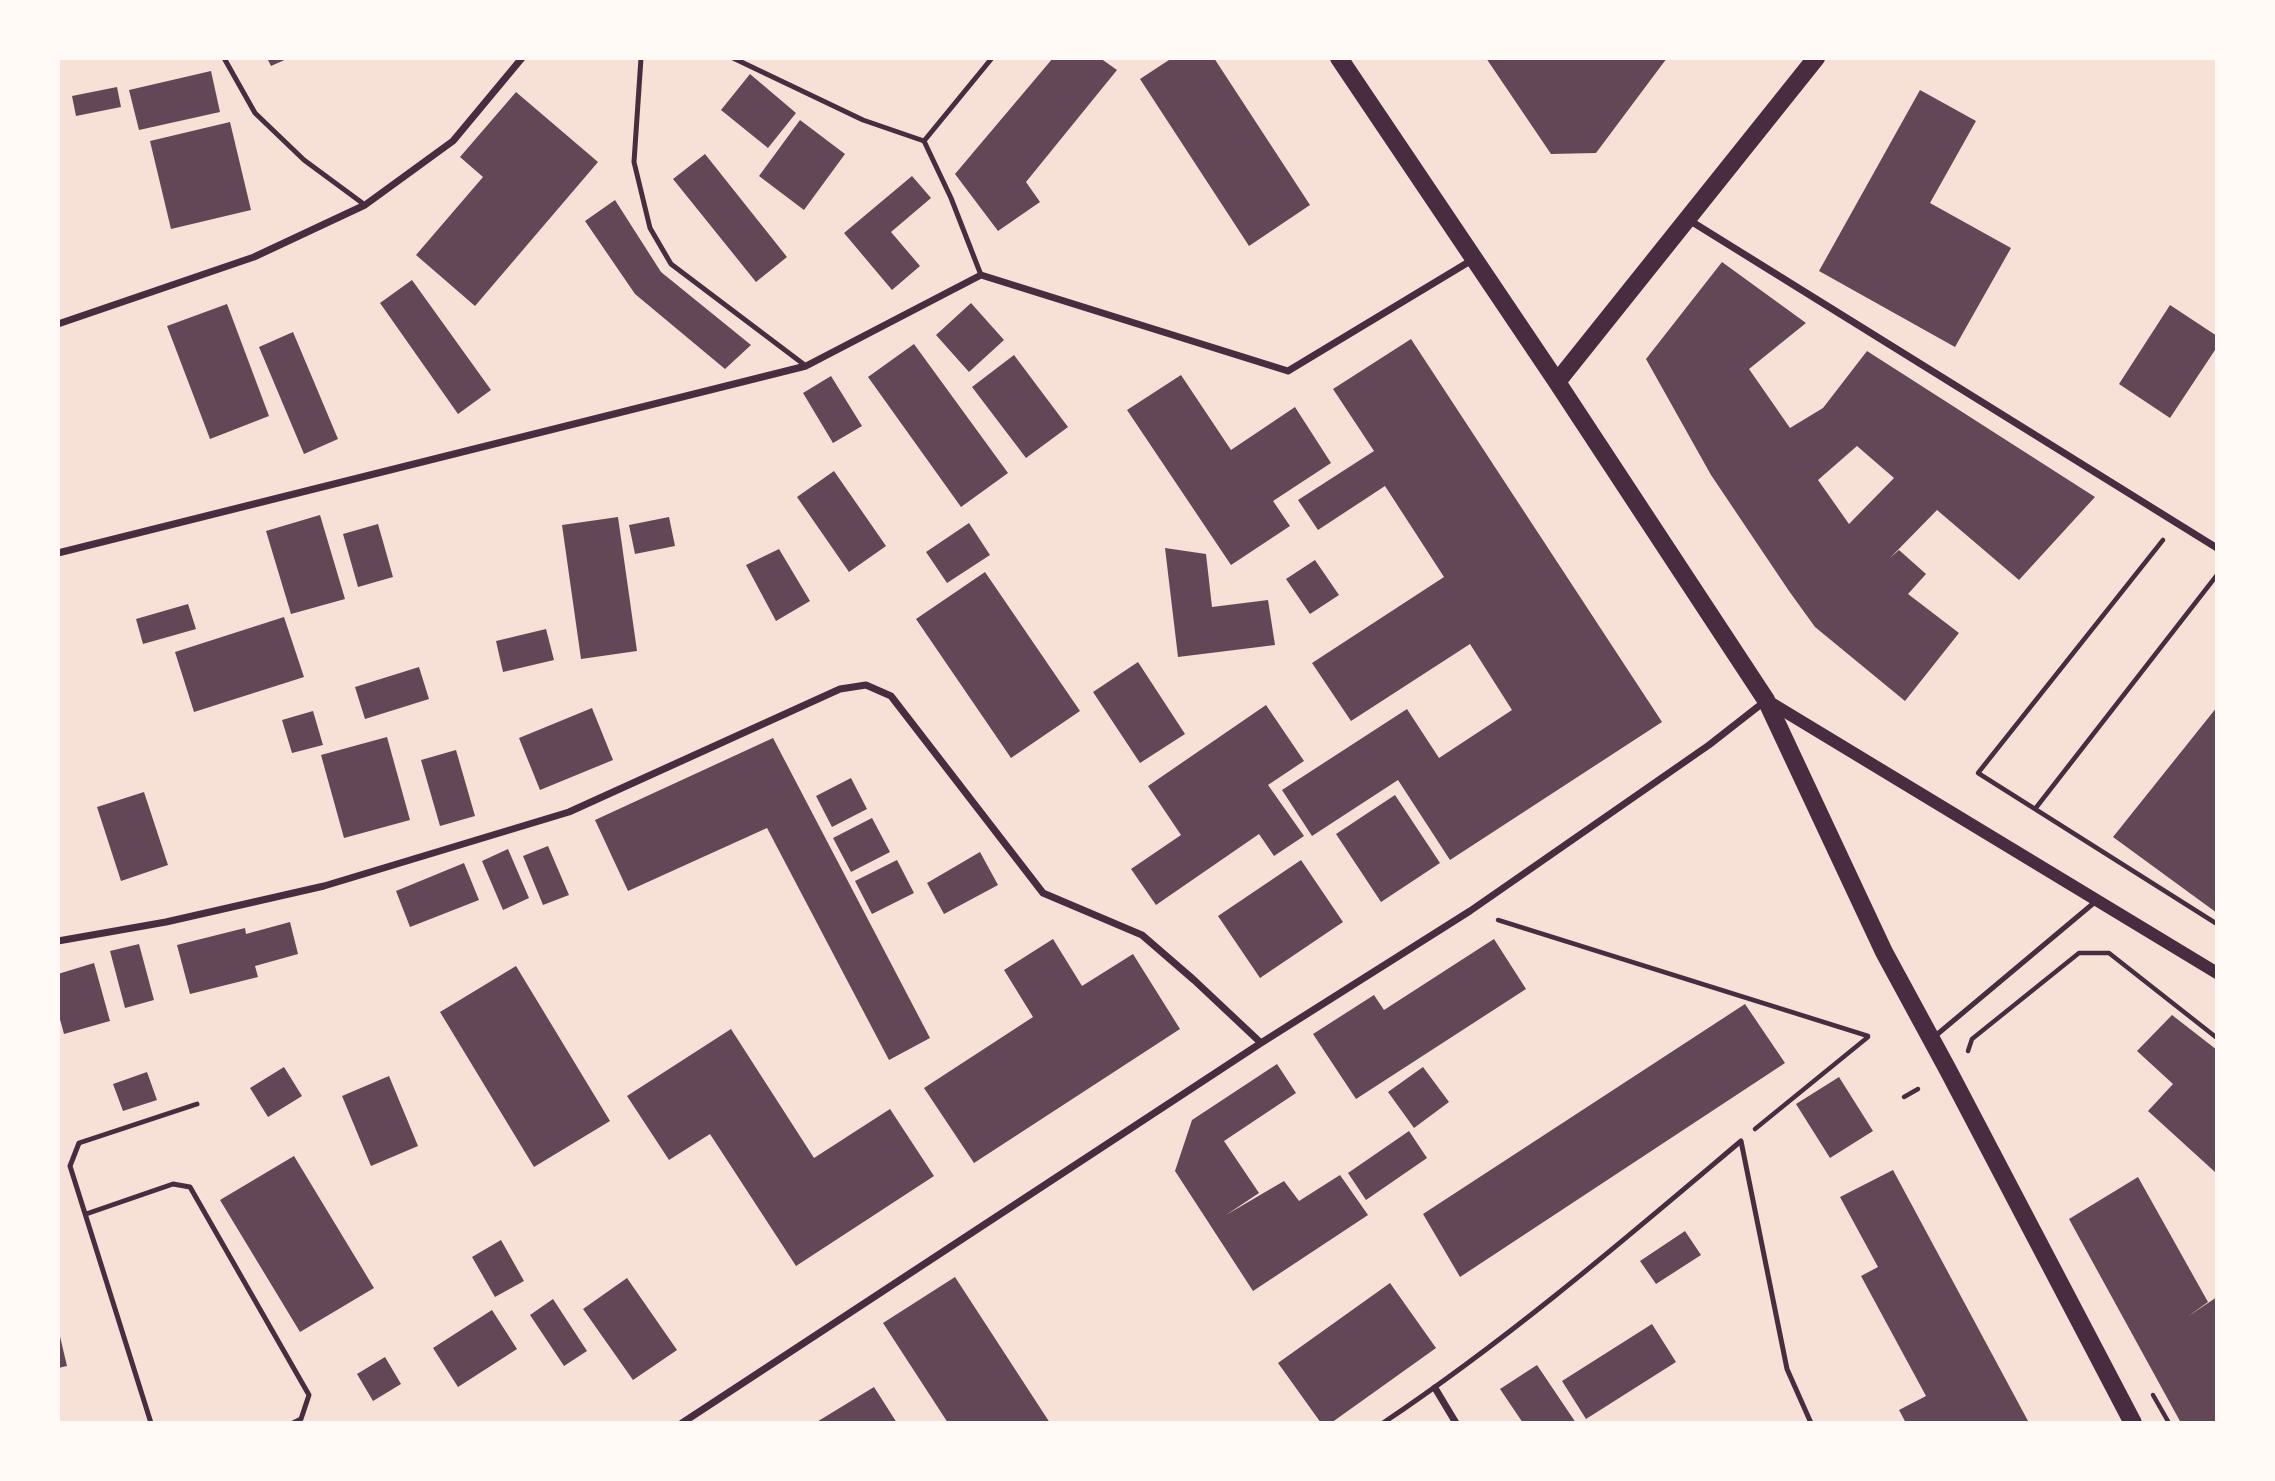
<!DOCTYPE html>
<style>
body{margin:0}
#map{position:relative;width:2275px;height:1481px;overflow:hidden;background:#f7e1d7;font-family:"Open Sans",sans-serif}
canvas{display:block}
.frame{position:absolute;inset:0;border:60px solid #fffaf5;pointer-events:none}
</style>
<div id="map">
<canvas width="2275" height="1481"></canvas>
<div class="frame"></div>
</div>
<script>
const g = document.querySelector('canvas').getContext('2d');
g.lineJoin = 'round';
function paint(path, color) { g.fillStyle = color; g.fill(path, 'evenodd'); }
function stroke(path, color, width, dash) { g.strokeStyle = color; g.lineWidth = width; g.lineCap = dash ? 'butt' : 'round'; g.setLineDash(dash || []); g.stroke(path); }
paint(new Path2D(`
 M267 58H289L271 66Z
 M1053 58H1100L1117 70 1026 182 1040 202 998 231 955 174Z
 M1172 58H1214L1310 205 1249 246 1140 79Z
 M1486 58H1667L1596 153 1551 154Z
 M211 71 220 112 139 130 129 90Z
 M750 74 796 113 768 148 721 110Z
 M117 87 121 107 76 116 72 96Z
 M1920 90 1976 121 1930 203 2011 248 1955 347 1819 271Z
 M516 92 598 162 475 306 416 255 483 177 460 157Z
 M800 120 845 154 804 210 759 176Z
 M230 122 251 210 171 229 150 141Z
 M705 154 787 257 756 282 673 179Z
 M912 176 931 198 891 232 920 266 892 290 844 233Z
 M615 200 661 272 751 345 725 369 635 294 585 221Z
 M1722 262 1806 323 1749 369 1790 428 1823 408 1867 351 2095 497 2019 580 1937 510 1890 558 1899 550 1926 574 1908 594 1959 633 1905 701 1815 627 1789 591 1711 475 1646 359ZM1857 446 1894 478 1849 524 1818 480Z
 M412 280 491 390 458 414 380 303Z
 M971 303 1004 340 969 372 936 335Z
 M227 304 269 416 210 439 167 326Z
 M2170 305 2217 336V347L2170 418 2119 384Z
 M293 332 338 439 304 454 259 347Z
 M1411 339 1662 722 1450 860 1398 780 1312 836 1282 790 1407 709 1439 758 1512 710 1470 644 1351 721 1312 663 1444 577 1385 486 1318 530 1298 500 1374 451 1333 389Z
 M914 344 1008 473 961 507 868 377Z
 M1014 355 1068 427 1026 458 972 387Z
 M1181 375 1231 450 1295 407 1331 463 1273 501 1290 526 1231 565 1127 410Z
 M831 376 862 426 833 443 803 393Z
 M834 471 886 546 849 572 797 497Z
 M320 515 345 599 291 614 266 531Z
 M618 517 637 651 581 659 562 525Z
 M669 517 675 546 635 554 629 525Z
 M969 523 990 555 947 583 926 552Z
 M378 524 393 577 358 587 343 534Z
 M1165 548 1206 554 1212 607 1268 600 1275 645 1178 657Z
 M779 549 810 601 776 621 746 565Z
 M1315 560 1339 595 1310 614 1286 579Z
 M985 572 1080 711 1011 758 916 619Z
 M188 604 196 629 143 644 136 619Z
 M284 617 304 677 194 712 175 652Z
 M546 629 554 660 503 672 496 641Z
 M1138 662 1185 734 1140 763 1093 692Z
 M419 667 429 699 365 719 355 687Z
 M1266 705 1304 761 1268 785 1304 836 1274 856 1259 834 1156 905 1131 869 1181 835 1148 786Z
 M2217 707V913L2113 837Z
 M592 708 613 760 540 790 519 738Z
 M313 711 323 745 292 753 282 720Z
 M387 737 410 820 344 838 321 755Z
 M773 738 930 1038 889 1060 767 828 628 891 595 820Z
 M456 750 475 816 440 826 421 760Z
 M851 778 867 809 832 827 816 796Z
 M144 792 168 865 121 881 97 807Z
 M1395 795 1440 863 1381 902 1336 834Z
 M872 818 890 852 851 872 833 838Z
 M548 846 569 895 543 905 523 856Z
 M508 849 529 898 503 910 482 861Z
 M980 852 998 885 944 914 927 883Z
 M897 860 914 893 872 914 855 881Z
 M1301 860 1343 922 1260 978 1218 916Z
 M464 863 479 900 410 927 396 891Z
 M290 922 298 954 255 966 258 977 190 994 177 945 245 928 246 934Z
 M1053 939 1082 986 1133 954 1180 1029 974 1163 924 1088 1033 1017 1004 970Z
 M1494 939 1526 989 1356 1099 1313 1034 1374 995 1384 1010Z
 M139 944 154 1000 125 1008 110 951Z
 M94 963 110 1021 64 1034 58 1012V974Z
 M516 966 610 1121 534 1167 440 1012Z
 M1745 1004 1785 1063 1460 1277 1423 1214Z
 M2172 1015 2217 1050V1169L2215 1172 2148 1111 2173 1084 2137 1051Z
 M731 1029 814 1158 890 1109 934 1176 796 1266 710 1134 669 1160 627 1096Z
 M1277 1064 1296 1093 1224 1141 1259 1193 1226 1215 1284 1181 1299 1201 1340 1175 1368 1215 1253 1291 1175 1171 1192 1120Z
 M284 1067 302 1096 268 1117 250 1088Z
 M1423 1067 1449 1102 1414 1128 1388 1092Z
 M147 1072 157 1100 123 1111 113 1084Z
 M389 1076 418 1146 371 1166 342 1096Z
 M1839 1077 1873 1131 1830 1158 1796 1104Z
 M1409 1131 1427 1158 1366 1200 1348 1173Z
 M294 1156 374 1288 300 1332 220 1200Z
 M1893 1170 2028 1421 2023 1423H1906L1899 1410 1926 1396 1861 1276 1878 1267 1840 1197Z
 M2138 1177 2208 1302 2187 1317 2217 1297V1423H2181L2069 1219Z
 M1685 1231 1701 1255 1656 1284 1640 1261Z
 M501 1240 524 1281 495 1297 472 1257Z
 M955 1277 1050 1423H948L883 1323Z
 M627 1278 677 1350 633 1380 583 1309Z
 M1390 1283 1436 1348 1331 1423H1321L1278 1363Z
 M553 1299 587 1351 564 1366 530 1315Z
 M492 1310 517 1349 458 1387 433 1348Z
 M1652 1324 1676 1362 1586 1419 1562 1381Z
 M58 1328 67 1366 58 1368Z
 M385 1357 401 1384 373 1401 357 1374Z
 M1537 1365 1576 1423H1523L1500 1389Z
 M874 1387 897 1423H815Z`), '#644757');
stroke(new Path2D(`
 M2163 540 1978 773 2035 809 2217 575
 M2035 809 2217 924
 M1498 920 1868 1036
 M1968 1051 1972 1039 2079 953H2109L2217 1038
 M1904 1097 1918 1089
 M1755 1129 1868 1037
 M2153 1395 2169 1423`), '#4a2c40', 4.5);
stroke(new Path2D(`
 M224 58 255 113 304 160 365 205
 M641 58 634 162 650 228 671 264 806 366
 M733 58 863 120 924 141 992 58
 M924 141 951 198 981 275
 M1934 1037 2095 902
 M86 1214 173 1184 190 1187 309 1395 301 1419 293 1423
 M151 1423 70 1166 79 1143 197 1104
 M1383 1423C1510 1338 1625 1239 1741 1141L1787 1369 1811 1423`), '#4a2c40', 5);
stroke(new Path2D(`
 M1689 220 2217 548
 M58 324 254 257 365 205 453 141 522 58
 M58 553 806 366 981 275 1288 371 1472 260
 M58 941 166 922 324 886 569 812 840 689 866 685 891 696 1043 893 1142 935 1194 980 1261 1043
 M1435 1388 1456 1423
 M682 1423 1261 1043 1470 911 1709 745 1764 702`), '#4a2c40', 7);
stroke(new Path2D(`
 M1766 700 2217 973`), '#4a2c40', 12);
stroke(new Path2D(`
 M1339 58 1557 382 1766 700 1884 952 1948 1070 2133 1423
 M1557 382 1816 58`), '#4a2c40', 18);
</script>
